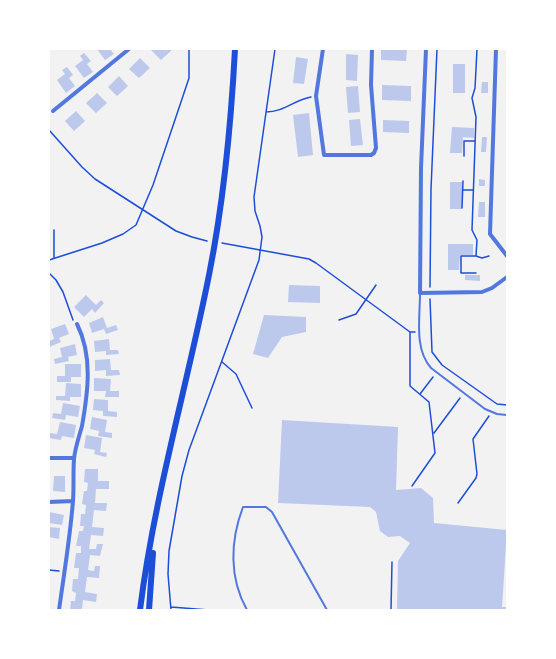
<!DOCTYPE html>
<style>
body{margin:0}
#map{position:relative;width:556px;height:659px;overflow:hidden;background:#f2f2f2;font-family:"Nunito Sans",sans-serif}
canvas{display:block}
.frame{position:absolute;inset:0;border:50px solid #fff;pointer-events:none}
</style>
<div id="map">
<canvas width="556" height="659"></canvas>
<div class="frame"></div>
</div>
<script>
const g = document.querySelector('canvas').getContext('2d');
g.lineJoin = 'round';
function paint(path, color) { g.fillStyle = color; g.fill(path, 'evenodd'); }
function stroke(path, color, width, dash) { g.strokeStyle = color; g.lineWidth = width; g.lineCap = dash ? 'butt' : 'round'; g.setLineDash(dash || []); g.stroke(path); }
paint(new Path2D(`
 M97 49H110L114 54 105 60Z
 M153 49H171L172 50 161 60 151 50Z
 M381 49H407L406 61 381 60Z
 M84 53 91 61 87 64 93 72 84 78 75 66 83 60 80 56Z
 M346 54 358 55 357 81 346 80Z
 M296 57 308 59 304 84 293 83Z
 M140 58 150 68 139 78 129 69Z
 M453 64H465V93H453Z
 M67 67 73 75 69 78 75 86 66 93 57 80 65 74 62 70Z
 M119 76 128 86 117 96 108 87Z
 M482 82H488V93H481Z
 M382 85 411 86V101L382 100Z
 M358 86 360 112 348 113 346 87Z
 M97 93 107 103 96 113 86 103Z
 M76 111 85 121 74 131 65 121Z
 M309 113 313 155 298 157 293 115Z
 M360 119 363 145 351 146 349 120Z
 M383 120 409 121V133L383 132Z
 M452 127 474 128V138L463 137 462 153H450Z
 M482 137H487L486 152H481Z
 M479 179 485 180V186H479Z
 M450 182H462V209H450Z
 M479 202H485V217H478Z
 M448 244H473V255H460L459 270H448Z
 M465 275H480V281L465 280Z
 M289 285 320 286V303L288 302Z
 M86 295 96 305 101 300 104 303 95 313 92 309 84 317 74 307Z
 M264 315 306 317V332L282 337 268 358 253 354Z
 M103 317 107 328 116 325 118 330 106 334 104 329 92 333 89 323Z
 M65 324 69 334 59 338 61 342 49 347V341L54 339 51 329Z
 M109 339 110 350H118L119 354 106 355V351L95 352 94 341Z
 M75 344 77 355 68 357 69 361 55 364 54 359 62 357 60 348Z
 M110 359 111 370H119L120 375 106 376V370L95 371V360Z
 M65 364H81V377H71V382H57V376H65Z
 M94 378 111 379 110 391H119V397H105L106 391H94Z
 M66 383 81 384V397H70V401L56 400V396H65Z
 M94 399 108 400V411L117 412V417L103 416V411L93 410Z
 M63 403 80 406 78 417 66 415 65 420 52 418 53 413 61 414Z
 M92 417 107 420 105 432 112 433V438L98 436 99 431 90 429Z
 M282 420 398 427 396 490 421 488 433 498 434 523 507 530 502 607H507V610H397L398 561 410 543 400 536 388 537 380 531 376 512 370 507 278 503Z
 M60 422 76 425 74 438 62 436 61 440 49 438 50 433 57 434Z
 M86 435 102 438 100 452 107 453 106 457 94 454 95 450 84 448Z
 M85 469H98V481H109V489H96L95 503H107L106 511 94 510 92 527 104 528 103 536 91 535 89 549H96L97 544H103L100 556 90 555 88 570 94 571 95 566H100L99 578 87 577 85 592 97 594 96 602 83 600 82 610H70L71 601H75L76 593 72 591 73 579H78L79 568H74L76 553H81V546H76L79 531H83L84 526H80L81 514H85L86 505 82 504 84 491H87L88 483 84 482Z
 M54 476H65V492L53 491Z
 M49 512 64 515 62 525 49 523Z
 M49 527 60 528 59 539 49 537Z`), '#bdc9ec');
stroke(new Path2D(`
 M477 49 475 88 472 98 476 117 472 230 477 240 476 256 482 258 489 256
 M266 112C284 112 294 100 311 97
 M49 130 82 167 95 179 176 231 192 237 207 241
 M464 156V141H475
 M463 190H473
 M462 208 463 181
 M222 243 309 259 316 263 410 332H415
 M476 256H461V273H476
 M54 258V230
 M49 260 102 243 123 234 136 225 153 185 183 96 189 78V49
 M49 273 56 280 63 292 73 320
 M430 287 431 189 437 49
 M430 299 432 352 442 365 497 404 507 405
 M339 320 356 314 376 285
 M410 332V386L429 402 435 453 412 486
 M222 362 236 374 252 408
 M420 394 433 377
 M434 433 460 398
 M458 503 476 478 477 474 473 439 489 416
 M49 570 59 571
 M171 607 209 610
 M171 610 168 574 169 551 182 476 189 450 259 260 262 237 260 226 255 211 254 197 275 49
 M391 610 392 562`), '#1d4ed8', 1.5);
stroke(new Path2D(`
 M420 294C420 318 414 349 431 368L485 409 497 414 507 415
 M247 610C229 578 230 541 243 507H266L272 512 327 610`), '#5277de', 2);
stroke(new Path2D(`
 M323 49 316 96 324 155H371L374 153 376 148 371 85 372 49
 M426 49 421 168 420 293 482 292 492 288 507 277
 M496 49 490 234 507 256
 M53 111 129 49
 M49 458H74
 M49 502 73 501
 M59 610C64 574 70 538 73 501 74 487 73 473 74 459 75 448 79 437 82 426 88 392 93 356 77 324`), '#5277de', 4);
stroke(new Path2D(`
 M140 610C154 497 187 386 209 275 224 200 231 125 235 49
 M149 610 153 553`), '#1d4ed8', 6);
</script>
